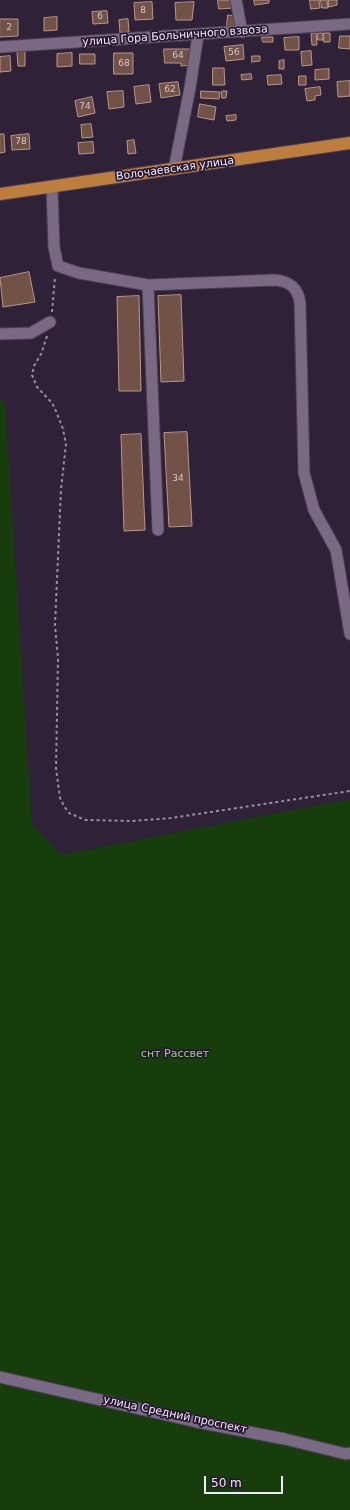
<!DOCTYPE html>
<meta charset="utf-8">
<style>
body{margin:0}
#map{position:relative;width:350px;height:1510px;overflow:hidden;background:#2f2138;font-family:"DejaVu Sans",sans-serif}
canvas{display:block}
.scale{position:absolute;left:204px;top:1476px;width:79px;height:18px;box-sizing:border-box;border:2px solid #f3eaf9;border-top:0;padding-left:5px;font-size:12px;line-height:14px;white-space:nowrap;color:#f3eaf9;-webkit-text-stroke:3px #25172e;paint-order:stroke}
</style>
<div id="map">
<canvas width="350" height="1510"></canvas>
<div class="scale">50 m</div>
</div>
<script>
const g = document.querySelector('canvas').getContext('2d');
g.lineJoin = 'round';
function paint(path, color) { g.fillStyle = color; g.fill(path, 'evenodd'); }
function stroke(path, color, width, dash) { g.strokeStyle = color; g.lineWidth = width; g.lineCap = dash ? 'butt' : 'round'; g.setLineDash(dash || []); g.stroke(path); }
function write(font, color, halo, rows, align = 'center') {
  g.font = font + ' "DejaVu Sans",sans-serif'; g.lineWidth = 3.5; g.setLineDash([]); g.textBaseline = 'middle'; g.strokeStyle = halo; g.fillStyle = color; for (const [text, x, y, turn = 0] of rows) {
    g.save(); g.translate(x, y); g.rotate((+turn || 0) * Math.PI / 180); g.textAlign = isNaN(turn) ? turn : align; if (halo) g.strokeText(text, 0, 0); g.fillText(text, 0, 0); g.restore();
  }
}
paint(new Path2D(`
 M0 402H5L32 824 61 855 350 799V1510H0Z`), '#163d0b');
const building = new Path2D(`
 M218 0H233V8L219 9Z
 M254 0H269V3L255 5Z
 M310 0H319L320 8 311 9Z
 M321 0H327L328 8H322Z
 M329 0H337V5L329 7Z
 M152 2 153 19 135 20 134 3Z
 M194 2 192 20H176L175 3Z
 M107 11 108 23 93 24 92 12Z
 M228 15 235 16 234 26H227Z
 M57 17V30L44 31V18Z
 M0 19H18V36L0 37Z
 M128 19 129 32 120 33 119 20Z
 M316 33 317 45H312L311 34Z
 M318 33H323V40H318Z
 M324 33H330V42H324Z
 M340 36H350V49L339 48Z
 M262 37H273V42H263Z
 M299 37V50H285L284 38Z
 M243 45 244 59 226 61 224 47Z
 M164 49H191L192 65 181 66V63H165Z
 M25 51V66H18L17 52Z
 M311 51 312 65 302 66 301 52Z
 M72 53V66L57 67V54Z
 M114 53H133V74H114Z
 M80 54H95V64H80Z
 M10 56 11 71 0 72V57Z
 M252 56H260V61L252 62Z
 M284 60V69H279V61Z
 M213 68H224L225 85H213Z
 M329 69V79L315 80V70Z
 M251 74 252 79 242 80 241 75Z
 M281 75 282 84 268 85 267 76Z
 M299 76H306V85H299Z
 M350 81V96L338 97 337 82Z
 M178 82 180 95 161 98 159 84Z
 M149 85 151 102 136 104 134 87Z
 M320 87 321 95 315 96V100L307 101 305 89Z
 M123 91 124 107 109 109 107 92Z
 M201 91 220 92 219 99 201 98Z
 M222 91H227L226 98H222Z
 M92 97 95 113 78 117 75 101Z
 M200 104 216 107 214 120 198 117Z
 M236 115V120L227 121 226 116Z
 M91 124 93 137 82 138 81 125Z
 M0 134H4L5 152 0 153Z
 M29 134 30 149 12 150 11 136Z
 M134 140 136 153 128 154 127 141Z
 M93 142 94 153 79 154 78 143Z
 M29 272 35 302 3 307 0 278Z
 M181 295 184 381 161 382 158 296Z
 M139 296 141 391H119L117 297Z
 M187 432 192 526 169 527 164 433Z
 M141 434 145 530 124 531 121 435Z`);
paint(building, '#725247');
stroke(building, '#ba978a', 1);
const minor = new Path2D(`
 M236 0 242 32
 M0 47 350 24
 M174 169 190 88 198 35
 M52 187 54 247 58 266 79 273 148 285 158 530
 M148 285 274 280C289 281 298 287 300 303L304 473 314 510 336 550 350 634
 M0 334 31 333 50 322
 M0 1377 197 1422 285 1439 346 1454 350 1453`);
const major = new Path2D(`
 M0 194 350 143`);
stroke(minor, '#4c4053', 13);
stroke(major, '#4c4053', 14);
stroke(new Path2D(`
 M52 312 55 277
 M47 336 41 354 34 366 32 375 37 387 52 403 56 411 63 429 66 444 61 489 55 625 58 658 56 768 60 798 64 806 69 813 85 820 133 821 171 818 350 791`), '#9a8fa2', 2, [3, 3]);
stroke(minor, '#796984', 11);
stroke(major, '#bc7d3d', 12);
write('9px', '#d3c4cc', null, [
 ["8",143,11],
 ["6",100,17],
 ["2",9,28],
 ["56",234,53],
 ["64",178,56],
 ["68",124,64],
 ["62",170,90],
 ["74",85,107],
 ["78",21,142],
 ["34",178,479]
]);
write('11px', '#f3eaf9', '#25172e', [
 ["улица Гора Больничного взвоза",175,36,-4],
 ["Волочаевская улица",175,169,-8],
 ["улица Средний проспект",175,1415,12]
]);
write('11px', '#8edb7b', '#25172e', [
 ["снт Рассвет",175,1054]
]);
</script>
